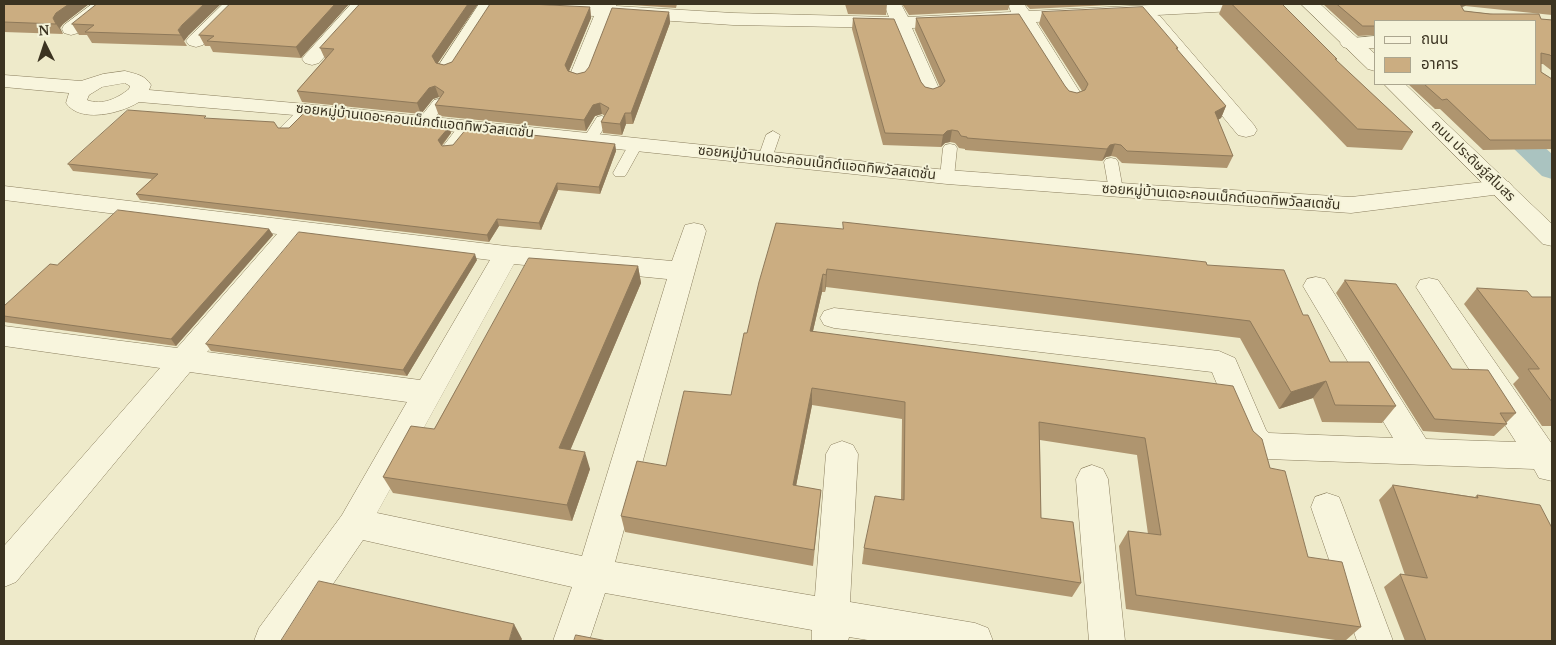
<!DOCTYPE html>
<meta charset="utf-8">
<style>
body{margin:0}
#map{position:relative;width:1556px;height:645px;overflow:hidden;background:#eeeaca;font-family:"PT Serif","Noto Sans Thai",serif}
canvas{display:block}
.frame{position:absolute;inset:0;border:5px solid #3b3321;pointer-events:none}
.legend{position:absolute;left:1374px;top:20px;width:162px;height:65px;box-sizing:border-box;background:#f5f3d9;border:1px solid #aba68f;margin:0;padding:6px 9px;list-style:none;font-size:15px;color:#3b3321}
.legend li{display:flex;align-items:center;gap:10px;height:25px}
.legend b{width:25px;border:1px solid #aba68f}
.north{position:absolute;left:20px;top:20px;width:50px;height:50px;-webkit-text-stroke:4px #f5f3d9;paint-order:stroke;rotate:356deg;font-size:14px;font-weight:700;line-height:20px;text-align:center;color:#3b3321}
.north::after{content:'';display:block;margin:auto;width:18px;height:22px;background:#3b3321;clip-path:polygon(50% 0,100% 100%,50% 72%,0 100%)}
</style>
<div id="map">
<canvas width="1556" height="645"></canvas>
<div class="frame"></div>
<ul class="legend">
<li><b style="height:6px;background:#f8f5dd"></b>ถนน</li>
<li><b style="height:14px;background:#cbad81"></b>อาคาร</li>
</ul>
<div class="north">N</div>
</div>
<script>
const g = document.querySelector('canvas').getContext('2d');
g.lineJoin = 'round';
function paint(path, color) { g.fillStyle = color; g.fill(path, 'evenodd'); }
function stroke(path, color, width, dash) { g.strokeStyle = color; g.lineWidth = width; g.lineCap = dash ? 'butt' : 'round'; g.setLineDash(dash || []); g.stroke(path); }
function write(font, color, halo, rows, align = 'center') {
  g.font = font + ' "PT Serif","Noto Sans Thai",serif'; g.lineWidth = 4; g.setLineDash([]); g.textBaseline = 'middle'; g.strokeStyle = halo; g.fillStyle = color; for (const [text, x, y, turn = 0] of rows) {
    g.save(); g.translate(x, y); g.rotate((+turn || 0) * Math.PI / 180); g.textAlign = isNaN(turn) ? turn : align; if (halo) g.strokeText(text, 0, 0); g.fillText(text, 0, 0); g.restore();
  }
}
paint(new Path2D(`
 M1447 84H1475L1552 154V179L1542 176Z`), '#aac3c0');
const service = new Path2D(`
 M439 99 446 103 444 106 429 125H419L417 122 419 119 434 100Z
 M306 106 311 107 313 110 311 113 291 133H281L279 130 281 127 301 107Z
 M602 116 609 120 595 142 590 143 585 142 583 139 597 117Z
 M466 122 471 123 473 126 471 129 454 151H444L442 148 444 145 461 123Z
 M773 131 780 135 772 158 770 161H760L758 158 766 135Z
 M636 140 641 141 643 144 627 173 625 176H615L613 173 629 144 631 141Z
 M950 144 955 145 957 148 954 177 952 180H942L940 177 943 148 945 145Z
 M1111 158 1116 159 1118 162 1123 190 1121 193H1111L1109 190 1104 162 1106 159Z`);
const minor = new Path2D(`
 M92 4H112L78 33 71 35 64 33 62 29 64 25Z
 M223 4H242L203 45 196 47 189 45 186 41 189 37Z
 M351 4H370L319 63 312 65 305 63 302 59 305 55Z
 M479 4 598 5 617 4 616 6 733 13 889 17 885 7 887 4H901L908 17 1011 12 1008 4H1024L1029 11 1170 4H1281L1278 8 1272 9 1157 15 1160 16 1254 125 1257 130 1254 135 1246 137 1238 135 1146 24 1144 20 1147 16 1036 22 1083 97 1080 101 1073 103 1066 101 1063 97 1018 23 912 28 941 93 938 97 931 99 924 97 921 93 894 28 733 25 612 17 589 77 586 81 579 83 572 81 569 77 594 16 493 10 454 72 447 74 440 72 437 68Z
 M1375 36V48L1350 49 1343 47 1340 43 1343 39Z
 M125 71C136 74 145 75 151 85L149 90 306 104 947 170 1148 185 1351 197 1501 180 1509 182 1513 187 1509 192 1501 194 1351 213 1148 199 947 184 306 116 139 102C122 113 80 124 66 103L69 93 4 87V75L81 81 103 74ZM125 83 130 86 129 89C118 98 102 106 87 100L89 95 102 87Z
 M4 186 506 246 672 261 685 225 694 223 703 225 706 231 615 562 815 596 826 454 831 445 842 441 853 445 858 454 850 602 975 623 988 628 993 641H874L849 637 848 641H812V630L605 593 589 641H553L572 587 363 540 294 641H254L259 628 342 515 407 402 190 372 16 582 4 587V546L160 368 4 346V326L177 348 277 234 4 200ZM302 237 490 260 420 380 207 352ZM514 264 667 279 582 556 377 513Z
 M1316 277 1325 279 1426 439 1516 442 1416 287 1420 280 1429 278 1438 280 1552 444V481L1539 478 1534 469 1267 459 1249 453 1243 447 1212 372 834 328 824 325 820 318 824 311 834 308 1219 351 1235 358 1266 430 1269 433 1393 438 1303 286 1307 279Z
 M1092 465 1103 469 1108 479 1125 641H1089L1076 479 1081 469Z
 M1327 493 1339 497 1343 507 1393 641H1357L1311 507 1315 497Z`);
const tertiary = new Path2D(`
 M1301 4H1320L1375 54V71L1368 69Z
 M1384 84H1405L1552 224V246L1543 244Z`);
stroke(service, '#8a7e5e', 1);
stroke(minor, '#8a7e5e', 1);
stroke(tertiary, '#8a7e5e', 1);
paint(service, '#f8f5dd');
paint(minor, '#f8f5dd');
paint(tertiary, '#f8f5dd');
paint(new Path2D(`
 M4 4H89L63 24 60 28 63 34 4 32Z
 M97 4 188 36 184 41 187 46 92 43 87 35H79L72 24Z
 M230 4H349L301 58 213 52 210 46H205L199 35Z
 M360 4H478L438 63 444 65 590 7 591 18 569 71 577 74 585 72 669 12 670 23 633 124H626L622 135 603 133 601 122 605 116 602 114 595 116 586 131 439 116 435 105 440 98 439 97 433 99 421 114 302 102 297 91 325 59 320 48Z
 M618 4H677L676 8Z
 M845 4H887L886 15 848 14Z
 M902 4H1010L1008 10 909 15Z
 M1025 4H1130L1030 9Z
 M1223 4H1282L1337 59 1336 60 1413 132 1402 150 1347 147 1219 14Z
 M1323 4H1552V15L1465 6 1462 7 1464 11 1552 20V71L1543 64H1541V72L1552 79V149L1483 150 1440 109H1435L1408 84H1535L1375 21V35L1358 36Z
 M1042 12 1178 48 1177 50 1226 106 1221 118 1218 120 1233 156 1227 168 1122 163 1116 157 1111 156 1106 157 1102 161 965 150V149L959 148 955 143 950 142 945 143 941 147 883 145 852 29 853 18 921 82 925 87 933 89 940 87 915 30 916 18 1065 86 1069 91 1077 93 1082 91 1039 24Z
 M207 119 278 128 449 127 451 133 442 146 615 144 616 151 600 194 558 190 541 230 499 226 489 242 140 200 136 194 152 179 73 171 68 164Z
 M776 223 1207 265 1303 315 1330 362 1396 406 1382 423 1322 422 1313 398 1279 409 1240 338 826 287 825 292H822L813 331 1253 431 1270 468 1308 557 1361 627 1345 641H1342L1126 609 1119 546 1128 531 1148 534 1137 455 1040 440 1041 518 1081 583 1072 597 862 564 864 548 901 499 902 419 812 405 796 486 821 490 813 566 625 532 621 516 666 466 731 395Z
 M269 229 273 235 176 346 4 322V306L57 265Z
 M477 260 407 376 211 351 206 344Z
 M638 266 641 283 570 450 590 469 572 521 393 493 383 477 434 429Z
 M1345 280 1452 369 1516 413 1506 423 1507 424 1494 436 1423 431 1336 293Z
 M1477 288 1532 297H1552V426H1542L1513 384 1519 378 1464 304Z
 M1393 485 1475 497 1477 495 1552 641H1405L1384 587 1400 574 1405 575 1379 500Z`), '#af956f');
paint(new Path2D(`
 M69 4H89L63 24 60 28 63 34 56 24 53 18 56 13Z
 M204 4H221L188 36 184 41 178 30 182 25Z
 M335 4H349L301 58 296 47Z
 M468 4H478L435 67 432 56Z
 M1460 4H1467L1465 6 1458 8Z
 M590 7 591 18 567 76 565 65Z
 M669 12 670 23 633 124 631 113Z
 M435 86 439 97 433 99 421 114 417 103 429 88Z
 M600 103 602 114 595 116 586 131 584 120 593 105Z
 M1226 106 1221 118 1210 124 1215 112Z
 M625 113 626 124 622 135 620 124Z
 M449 127 451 133 440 147 438 140Z
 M952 130 950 142 945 143 941 147 943 135 947 131Z
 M615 144 616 151 600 194 599 187Z
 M1115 144 1111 156 1106 157 1102 161 1107 149 1110 145Z
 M557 183 558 190 541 230 539 223Z
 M497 219 499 226 489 242 487 235Z
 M269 229 273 235 176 346 171 339Z
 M475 254 477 260 407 376 403 370Z
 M638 266 641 283 564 465 559 448Z
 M827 269 826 287 825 292 826 275Z
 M823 274 822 292 809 348 810 331Z
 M1326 381 1313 398 1279 409 1291 392Z
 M812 388V405L793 501V485Z
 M585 452 590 469 572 521 567 505Z
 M514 624 522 639 521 641H509Z`), '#8e795a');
const building = new Path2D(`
 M4 4H69L56 13 53 18 56 24 4 22Z
 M97 4H204L182 25 178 30 181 35 85 32 94 25 72 24Z
 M230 4H335L296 47 207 41 214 36 199 35Z
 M360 4H468L432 56 436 63 444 65 452 62 490 4H530L590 7 565 65 568 71 577 74 585 72 589 67 612 8 669 12 631 113H625L620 124 601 122 609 108 600 103 593 105 584 120 435 105 444 92 435 86 429 88 417 103 297 91 334 49 320 48Z
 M1232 4H1282L1337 59H1335L1413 132 1358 129Z
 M1337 4H1460L1464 11 1490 14H1539L1541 19 1552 20V57L1550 55 1541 53V72L1552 79V140H1490L1447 99 1442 100 1424 84H1535V21H1375V26H1363Z
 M1143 7 1178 48H1176L1226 106 1215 112 1233 156 1127 151 1121 145 1115 144 1110 145 1107 149 967 138V137L961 136 958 131 952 130 947 131 943 135 885 133 853 18 894 19 921 82 925 87 933 89 941 86 945 81 916 18 1019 14 1065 86 1069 91 1077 93 1085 90 1088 84 1042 12Z
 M128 110 206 116 204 118 274 122 278 128H289L305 112 449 127 438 140 442 146 453 145 467 128 615 144 599 187 557 183 539 223 497 219 487 235 136 194 158 174 68 164Z
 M118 210 269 229 171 339 4 316V306L50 264 57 265Z
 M843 222 1206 262 1207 265 1284 270 1303 315H1308L1330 362H1369L1396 406 1335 405 1326 381 1291 392 1250 321 827 269 826 275 823 274 810 331 1233 386 1253 431 1262 439 1270 468 1285 471 1308 557 1342 562 1361 627 1136 595 1128 531 1161 535 1145 438 1039 422 1041 518 1073 522 1081 583 864 548 875 496 904 500 905 402 812 388 793 485 821 490 814 550 621 516 637 461 666 466 684 391 731 395 744 333H747L759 282 776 223 843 229Z
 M299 232 475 254 403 370 206 344Z
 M529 258 638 266 559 448 585 452 567 505 383 477 411 426 434 429Z
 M1345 280 1396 284 1452 369 1488 370 1516 413H1500L1507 424 1435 419Z
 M1477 288 1527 291 1532 297H1552V402L1528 369H1539Z
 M1393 485 1478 498 1477 495 1540 505 1552 528V641H1426L1400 574 1427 578Z
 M319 581 514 624 509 641H281Z
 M576 635 607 641H574Z`);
paint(building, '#cbad81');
stroke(building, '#8e795a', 1);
write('14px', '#3b3321', '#f5f3d9', [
 ["ซอยหมู่บ้านเดอะคอนเน็กต์แอตทิพวัลสเตชั่น",415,121,6],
 ["ถนน ประดิษฐ์สโมสร",1473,161,44],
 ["ซอยหมู่บ้านเดอะคอนเน็กต์แอตทิพวัลสเตชั่น",817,163,6],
 ["ซอยหมู่บ้านเดอะคอนเน็กต์แอตทิพวัลสเตชั่น",1221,197,4]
]);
</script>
